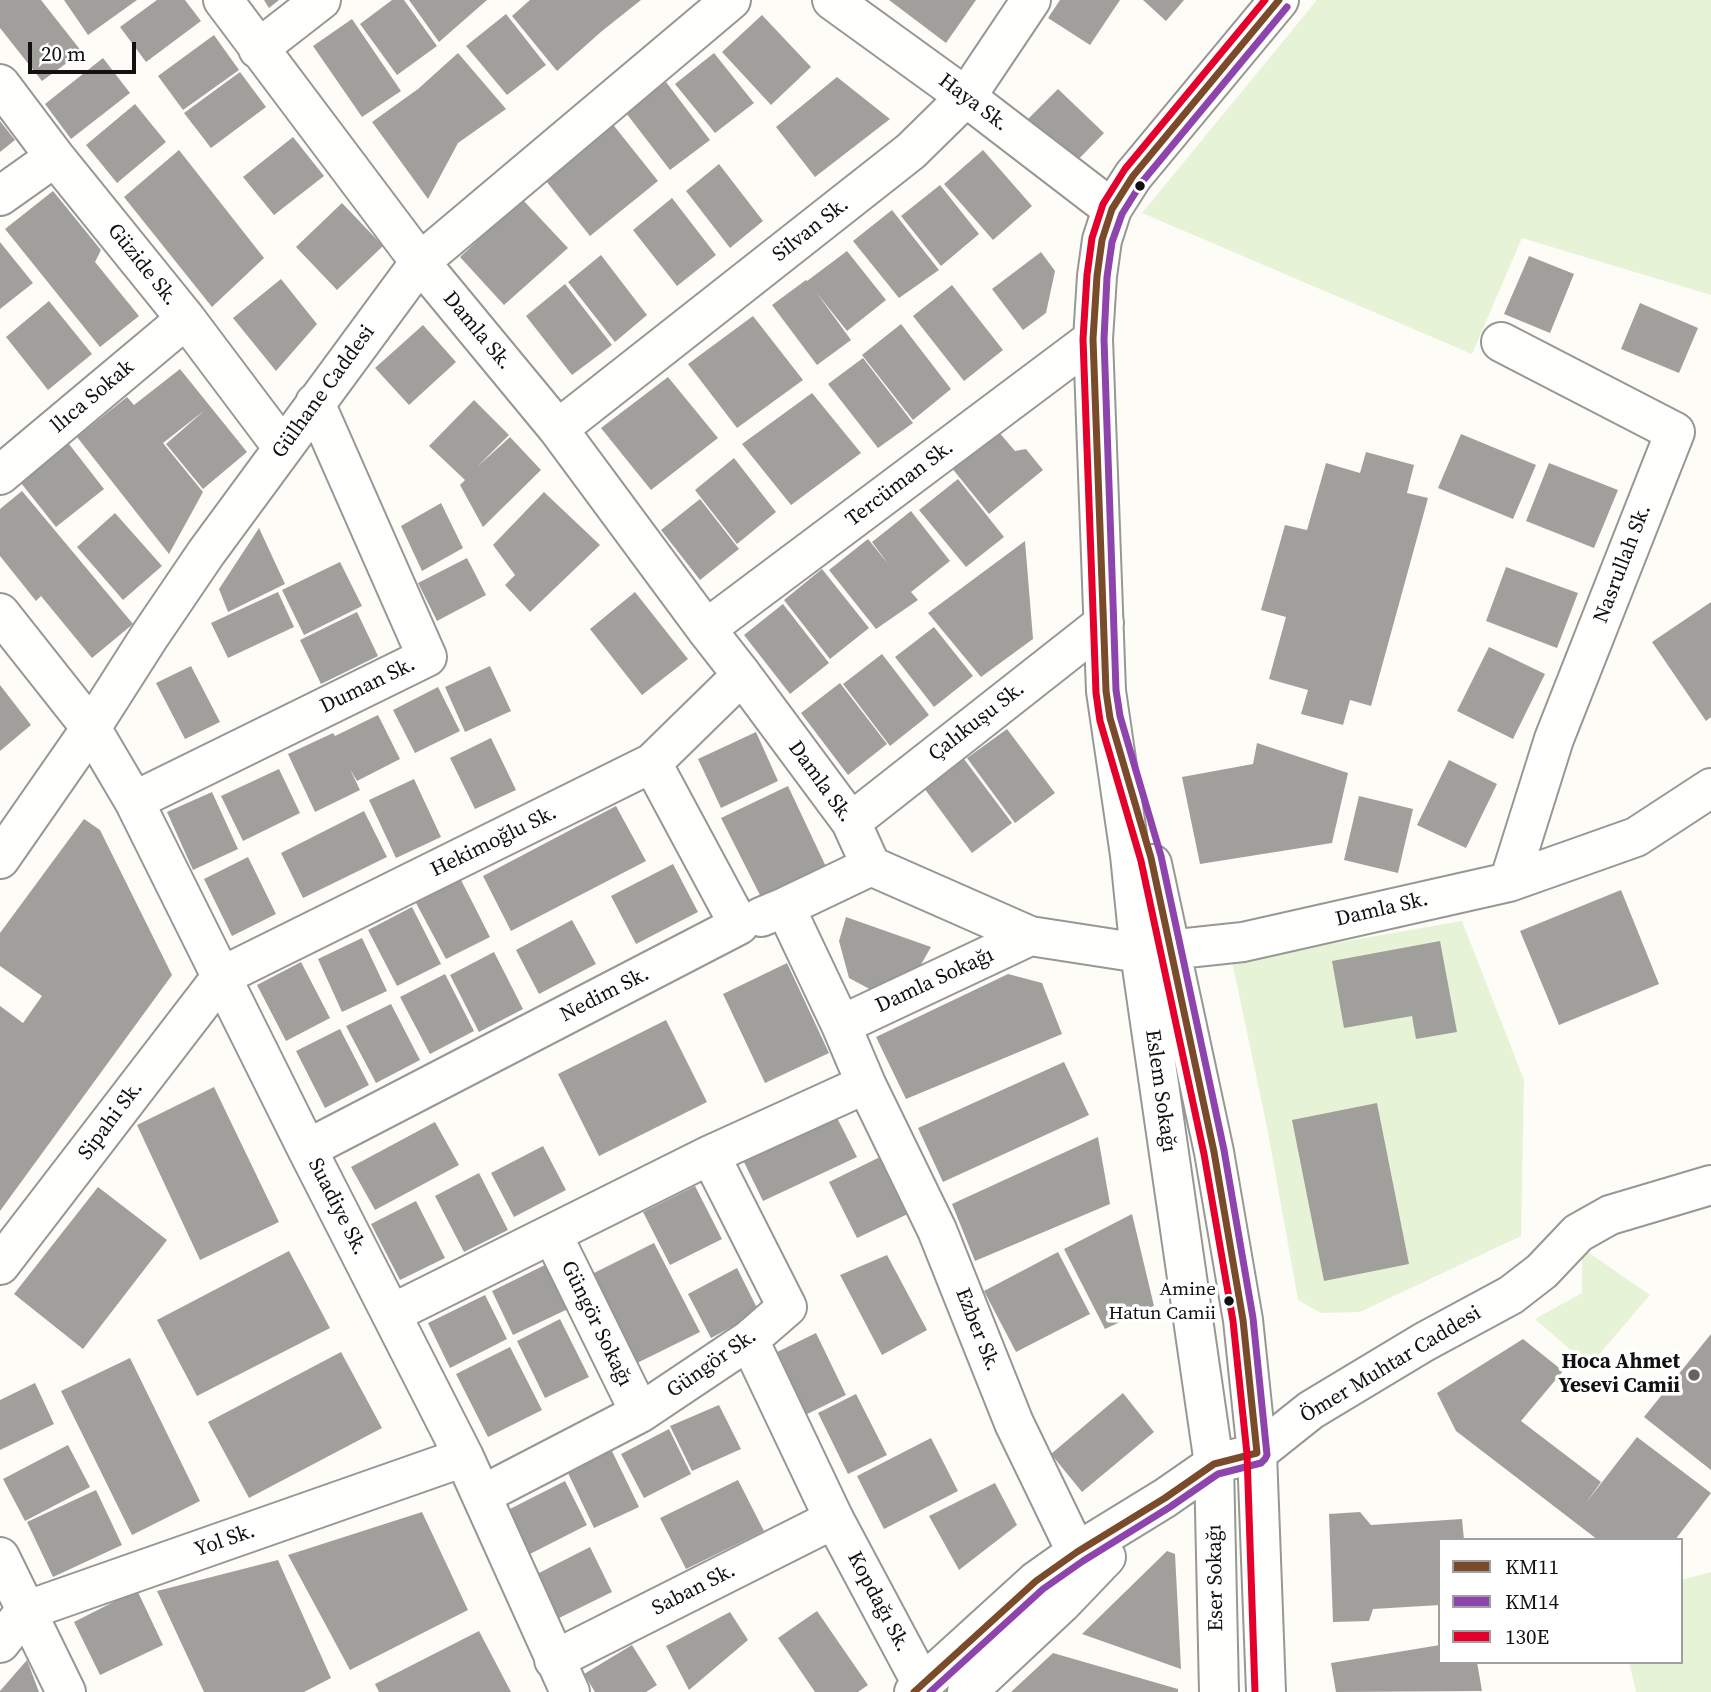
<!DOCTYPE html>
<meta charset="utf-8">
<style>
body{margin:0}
#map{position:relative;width:1711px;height:1692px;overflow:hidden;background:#fdfcf7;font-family:"Source Serif 4",serif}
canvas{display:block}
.legend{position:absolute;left:1438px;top:1538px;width:245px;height:126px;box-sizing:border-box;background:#fff;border:2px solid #a0a0a0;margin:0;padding:9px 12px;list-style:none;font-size:21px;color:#111}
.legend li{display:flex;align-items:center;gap:14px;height:35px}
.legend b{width:35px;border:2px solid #a0a0a0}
.scale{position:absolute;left:28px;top:42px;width:108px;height:32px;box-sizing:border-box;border:4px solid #111;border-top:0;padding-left:9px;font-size:21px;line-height:24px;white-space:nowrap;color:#111;-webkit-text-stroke:5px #fff;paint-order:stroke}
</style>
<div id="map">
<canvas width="1711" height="1692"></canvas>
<ul class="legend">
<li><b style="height:9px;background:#7a4b2a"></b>KM11</li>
<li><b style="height:9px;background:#8e44ad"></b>KM14</li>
<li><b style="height:9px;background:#e4002b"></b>130E</li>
</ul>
<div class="scale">20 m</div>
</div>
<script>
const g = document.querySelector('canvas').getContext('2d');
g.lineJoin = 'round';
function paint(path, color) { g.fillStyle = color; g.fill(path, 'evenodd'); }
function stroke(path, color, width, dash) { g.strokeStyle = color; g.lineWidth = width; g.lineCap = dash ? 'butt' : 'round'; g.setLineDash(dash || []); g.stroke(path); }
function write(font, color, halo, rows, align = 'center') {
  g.font = font + ' "Source Serif 4",serif'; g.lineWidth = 7; g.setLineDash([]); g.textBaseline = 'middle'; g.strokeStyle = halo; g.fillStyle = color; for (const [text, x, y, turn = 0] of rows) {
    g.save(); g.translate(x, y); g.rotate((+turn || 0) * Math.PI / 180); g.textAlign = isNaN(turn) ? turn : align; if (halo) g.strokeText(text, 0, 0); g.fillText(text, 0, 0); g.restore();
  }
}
paint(new Path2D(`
 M1317 0H1711V295L1522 238 1472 354 1142 213Z
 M1462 921 1524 1080 1521 1236 1360 1312 1321 1313 1298 1300 1268 1132 1232 961Z
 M1582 1248 1650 1295 1589 1366 1535 1319 1582 1293Z
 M1711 1572V1692H1636L1629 1662H1681V1580Z`), '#e7f3d7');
paint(new Path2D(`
 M0 0H41L82 52 42 81 0 28Z
 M64 0H137L88 35Z
 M157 0H185L201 21 146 62 120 27Z
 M264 0H279L269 8Z
 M392 0H404L437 46 397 75 360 24Z
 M409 0H487L439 42Z
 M530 0H641L602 31 557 71 512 16Z
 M889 0H976L946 43Z
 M1060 0H1120L1090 45 1048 18Z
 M1143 0H1184L1166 21Z
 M506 14 546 65 507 95 466 46Z
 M762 15 811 67 771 105 722 52Z
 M352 19 401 91 362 117 313 46Z
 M214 35 239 70 183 110 158 76Z
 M458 53 506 109 458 143 428 199 372 122 418 89Z
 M714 53 754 103 715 133 675 84Z
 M103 58 130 93 71 139 45 104Z
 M240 72 266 107 211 148 184 113Z
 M837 77 890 119 815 177 776 127Z
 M666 82 710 140 670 170 626 113Z
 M1058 89 1104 133 1069 169 1023 124Z
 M135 104 166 142 117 183 86 145Z
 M0 121 15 140 0 152Z
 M611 122 658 181 590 236 542 176Z
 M293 137 324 176 274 215 243 177Z
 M179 150 264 258 212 307 124 197Z
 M983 150 1032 206 993 240 944 184Z
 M719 164 763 221 730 248 686 191Z
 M940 185 979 234 941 266 901 216Z
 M53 191 101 250 95 262 139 316 100 347 5 229Z
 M672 198 716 255 677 286 633 230Z
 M522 199 568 248 504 305 460 257Z
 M342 203 383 246 337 290 296 247Z
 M892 210 939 270 899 298 853 241Z
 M0 242 33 283 0 309Z
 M847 251 886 300 847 331 816 292 851 340 817 365 772 305 806 280 807 281Z
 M1041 252 1055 271 1046 313 1023 330 992 289Z
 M601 255 647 315 615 342 568 282Z
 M1529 256 1574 274 1550 333 1504 314Z
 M281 279 317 324 276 371 233 318Z
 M565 284 612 345 572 375 526 316Z
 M952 285 1003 350 964 381 913 316Z
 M49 301 92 354 48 390 6 337Z
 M1640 303 1698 328 1679 373 1621 349Z
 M753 316 803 380 737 428 688 364Z
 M901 324 951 389 913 420 862 355Z
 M423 325 456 362 409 405 375 368Z
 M863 358 913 423 878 448 828 384Z
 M180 369 247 452 203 489 166 444 205 410 163 443 203 492 169 554 77 437 127 397 134 405Z
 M668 377 718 438 651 490 601 428Z
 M812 393 861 453 791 505 742 444Z
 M474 400 509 435 477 467 510 437 541 470 483 527 460 485 465 480 429 446Z
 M997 430 1015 451 1026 449 1043 470 989 514 951 467Z
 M1461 434 1536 465 1513 519 1438 488Z
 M69 444 104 489 56 527 21 483Z
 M1366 452 1414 465 1407 493 1428 498 1371 706 1350 700 1343 725 1301 714 1308 690 1269 679 1286 617 1261 610 1285 525 1307 530 1326 463 1360 473Z
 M734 458 776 512 737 544 695 490Z
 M1549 463 1618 490 1594 548 1526 521Z
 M958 479 1004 537 966 567 919 510Z
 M22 491 133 624 92 658 41 596 36 601 0 556V509Z
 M544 492 600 545 530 612 505 585 515 575 493 545Z
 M700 499 739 549 700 580 661 530Z
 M441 503 463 548 422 571 401 526Z
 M911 511 950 561 911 592 918 600 876 629 829 570 868 539 889 565 872 542Z
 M115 513 162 566 123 600 77 547Z
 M259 528 285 584 228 612 219 589Z
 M1025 541 1033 639 981 677 928 613Z
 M467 558 486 595 437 621 418 583Z
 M340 562 362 606 304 635 282 590Z
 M1506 567 1578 593 1557 648 1486 621Z
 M822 569 869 628 830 659 784 600Z
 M278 592 294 627 228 658 211 623Z
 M635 592 688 659 642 695 590 629Z
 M1711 602V717L1706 721 1652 642Z
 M783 604 829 663 790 694 744 635Z
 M357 612 378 656 321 684 300 640Z
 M934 627 973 676 934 707 895 657Z
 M1489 647 1545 674 1513 739 1457 711Z
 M882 654 929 715 890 746 843 684Z
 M191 666 220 722 185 739 156 683Z
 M490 666 511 711 465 732 445 687Z
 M840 683 887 744 848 775 801 713Z
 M0 685 31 725 0 751Z
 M438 687 460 731 415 753 393 710Z
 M378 715 400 759 357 781 350 769 360 790 315 812 288 754 333 733 335 736Z
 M1007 729 1055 793 1015 823 967 758Z
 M756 732 778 781 721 808 698 759Z
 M491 738 516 790 475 809 450 758Z
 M1257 743 1348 773 1332 843 1200 864 1182 777 1253 764Z
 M964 759 1012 823 972 853 924 788Z
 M1449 760 1497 784 1466 848 1417 825Z
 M279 769 300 813 243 841 221 796Z
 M414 779 441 837 396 858 369 800Z
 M788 786 828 871 764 903 721 818Z
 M212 792 238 849 193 870 167 812Z
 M1359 796 1413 809 1398 873 1344 860Z
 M616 806 646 861 511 931 483 876Z
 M364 811 387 857 303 898 281 853Z
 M84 819 100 830 172 975 0 1211V1006L23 1023 42 996 0 966V933Z
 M248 857 276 914 232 936 204 879Z
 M673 864 698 912 636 944 611 896Z
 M461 880 490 937 446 959 416 903Z
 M1621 890 1659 984 1559 1025 1520 931Z
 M412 907 441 964 397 986 368 930Z
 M846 917 931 947 915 975 877 993 849 978 839 941Z
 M572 920 596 964 539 994 516 950Z
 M362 938 387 991 342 1012 318 959Z
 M1440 941 1457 1032 1416 1039 1412 1016 1344 1028 1332 961Z
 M494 952 523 1009 479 1032 450 975Z
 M301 962 330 1018 286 1041 257 985Z
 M787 963 829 1053 765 1083 723 994Z
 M445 974 474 1031 430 1054 400 997Z
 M1008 974 1042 983 1062 1034 906 1099 876 1037Z
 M391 1004 420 1060 376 1083 346 1026Z
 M666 1020 707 1102 599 1156 558 1074Z
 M340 1029 369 1085 325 1108 296 1051Z
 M1064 1062 1089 1115 943 1182 918 1128Z
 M214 1087 279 1222 200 1260 137 1125Z
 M1377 1103 1409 1264 1324 1281 1292 1120Z
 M834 1112 857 1157 763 1201 741 1156Z
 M435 1122 459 1165 375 1210 351 1167Z
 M1098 1137 1110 1204 975 1261 952 1204Z
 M543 1146 566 1190 514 1217 491 1173Z
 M882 1156 910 1213 857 1238 829 1182Z
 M479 1173 508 1230 464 1252 435 1196Z
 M695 1186 722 1239 670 1265 643 1212Z
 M98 1187 167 1240 83 1349 14 1294Z
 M416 1201 445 1258 400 1280 371 1224Z
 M1132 1214 1154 1306 1105 1329 1064 1249Z
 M654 1243 700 1332 633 1365 588 1276Z
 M289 1251 330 1328 197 1396 157 1320Z
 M1058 1252 1090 1314 1016 1352 984 1291Z
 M887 1255 927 1330 882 1355 840 1275Z
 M549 1263 570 1308 513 1335 492 1291Z
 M737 1268 759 1312 711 1338 688 1294Z
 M485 1295 507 1339 450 1368 428 1323Z
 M560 1319 589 1377 545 1398 517 1341Z
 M816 1333 846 1395 799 1418 769 1356Z
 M1711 1334V1470L1644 1417Z
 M1523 1339 1563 1371 1521 1421 1601 1482 1586 1503 1637 1437 1711 1493 1675 1540H1598L1456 1431 1437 1393Z
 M510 1347 542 1410 488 1437 456 1374Z
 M341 1352 382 1428 249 1498 208 1422Z
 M130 1358 200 1501 132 1535 61 1391Z
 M35 1383 54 1424 0 1450V1400Z
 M1123 1393 1154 1432 1082 1492 1051 1454Z
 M856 1394 887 1455 848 1474 818 1413Z
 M719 1405 741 1449 692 1471 670 1426Z
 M669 1429 691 1474 644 1498 621 1454Z
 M931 1438 958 1491 884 1529 857 1476Z
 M68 1445 90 1487 25 1521 3 1479Z
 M611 1449 639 1507 594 1528 567 1471Z
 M738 1480 764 1531 686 1569 660 1518Z
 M565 1481 587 1525 530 1554 508 1510Z
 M995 1483 1017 1525 959 1570 929 1516Z
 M96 1490 122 1545 53 1577 27 1522Z
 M422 1512 468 1610 350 1670 288 1555Z
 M1360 1512 1371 1525 1462 1519 1464 1540H1440V1605L1373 1609 1369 1621 1333 1622 1329 1514Z
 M590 1547 612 1592 555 1620 533 1576Z
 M1167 1551 1175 1554 1181 1669 1082 1634Z
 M278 1560 331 1678 304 1692H204L157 1591Z
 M137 1590 163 1645 100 1675 74 1622Z
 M817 1611 868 1685 858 1692H815L778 1638Z
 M730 1612 748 1640 689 1690 666 1646Z
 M479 1631 511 1692H379L375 1684Z
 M632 1645 657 1685 646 1692H595L584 1674Z
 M1440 1645V1662H1477L1482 1691 1336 1692 1331 1663Z
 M1053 1653 1178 1689V1692H1011Z
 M27 1660 39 1692H0V1691Z`), '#a19f9c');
const minor = new Path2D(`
 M223 0 420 262 558 429 706 629 742 675 851 822 871 866 1030 936 1140 953 1243 942 1509 882 1636 837 1711 788
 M832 0 966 97 1112 209
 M258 49 321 0
 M0 84 55 157 186 319 283 448
 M0 196 55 157
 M1501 342 1675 432 1554 739 1509 882
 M558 429 911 151 966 97 1031 0
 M0 475 186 319
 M0 613 91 728 134 801 307 1149 464 1457 570 1692
 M706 629 1093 339
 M134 801 427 657 315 403
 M851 822 1104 623
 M0 859 91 728 149 637 206 553 420 262 731 0
 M1152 864 1214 1152 1243 1320 1257 1453 1266 1692
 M785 907 841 1025 866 1084 937 1230 1014 1423 1087 1574
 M761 917 785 907 871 866
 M841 1025 1030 936
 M307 1149 739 925 652 763
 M552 1234 640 1413
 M0 1265 222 976 652 763 742 675
 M391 1314 710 1155 866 1084
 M749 1340 834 1519 922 1684
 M482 1495 640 1413 749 1340 787 1307 710 1155
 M0 1557 66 1692
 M0 1643 25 1611 464 1457
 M554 1660 834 1519
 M914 1692 1036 1581 1077 1552 1165 1498 1214 1464 1257 1453 1311 1410 1424 1342 1511 1295 1542 1271 1578 1233 1610 1215 1711 1185
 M967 1692 1061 1604 1106 1557
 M1219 1692 1214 1464 1140 953 1130 855 1106 691 1093 339 1097 276 1102 240 1112 209 1133 176 1279 0`);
stroke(minor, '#979795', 42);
stroke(minor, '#fffffe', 38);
stroke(new Path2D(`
 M914 1692 1036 1581 1077 1552 1165 1498 1214 1464 1257 1453 1243 1320 1214 1152 1151 858 1110 718 1106 691 1093 339 1097 276 1102 240 1112 209 1133 176 1279 0`), '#7a4b2a', 7);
stroke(new Path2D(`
 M930 1692 1043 1589 1083 1561 1170 1507 1218 1474 1261 1463 1265 1459 1267 1455 1253 1318 1224 1150 1161 856 1120 716 1116 690 1104 339 1107 277 1112 242 1122 214 1142 182 1287 7`), '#8e44ad', 7);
stroke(new Path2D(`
 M1255 1692 1247 1454 1233 1321 1204 1154 1141 861 1100 721 1096 693 1083 339 1087 275 1092 238 1103 204 1125 169 1265 0`), '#e4002b', 7);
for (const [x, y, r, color] of [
 [1140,186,6,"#111"],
 [1229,1301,6,"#111"],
 [1694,1375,7,"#646362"]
]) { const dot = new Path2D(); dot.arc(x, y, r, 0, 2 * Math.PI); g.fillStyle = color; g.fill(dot); stroke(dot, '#fff', 2.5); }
write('19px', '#111', '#fff', [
 ["Amine",1216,1290],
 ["Hatun Camii",1216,1314]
], 'right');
write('21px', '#111', '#fff', [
 ["Haya Sk.",973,103,37],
 ["Silvan Sk.",811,230,-38],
 ["Güzide Sk.",142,265,51],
 ["Damla Sk.",477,331,50],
 ["Gülhane Caddesi",324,392,-54],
 ["llıca Sokak",93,397,-40],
 ["Tercüman Sk.",900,484,-37],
 ["Nasrullah Sk.",1623,564,-69],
 ["Duman Sk.",368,686,-26],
 ["Çalıkuşu Sk.",977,722,-38],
 ["Damla Sk.",820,782,54],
 ["Hekimoğlu Sk.",494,842,-26],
 ["Damla Sk.",1382,910,-13],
 ["Damla Sokağı",935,981,-25],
 ["Nedim Sk.",605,995,-27],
 ["Eslem Sokağı",1160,1091,82],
 ["Sipahi Sk.",111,1121,-53],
 ["Suadiye Sk.",337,1207,63],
 ["Güngör Sokağı",596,1324,64],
 ["Ezber Sk.",977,1330,68],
 ["Güngör Sk.",712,1364,-35],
 ["Ömer Muhtar Caddesi",1391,1365,-31],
 ["Yol Sk.",225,1541,-19],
 ["Eser Sokağı",1216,1578,-91],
 ["Saban Sk.",694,1590,-27],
 ["Kopdağı Sk.",878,1602,62]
]);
write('bold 21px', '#111', '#fff', [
 ["Hoca Ahmet",1680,1363],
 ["Yesevi Camii",1680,1387]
], 'right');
</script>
